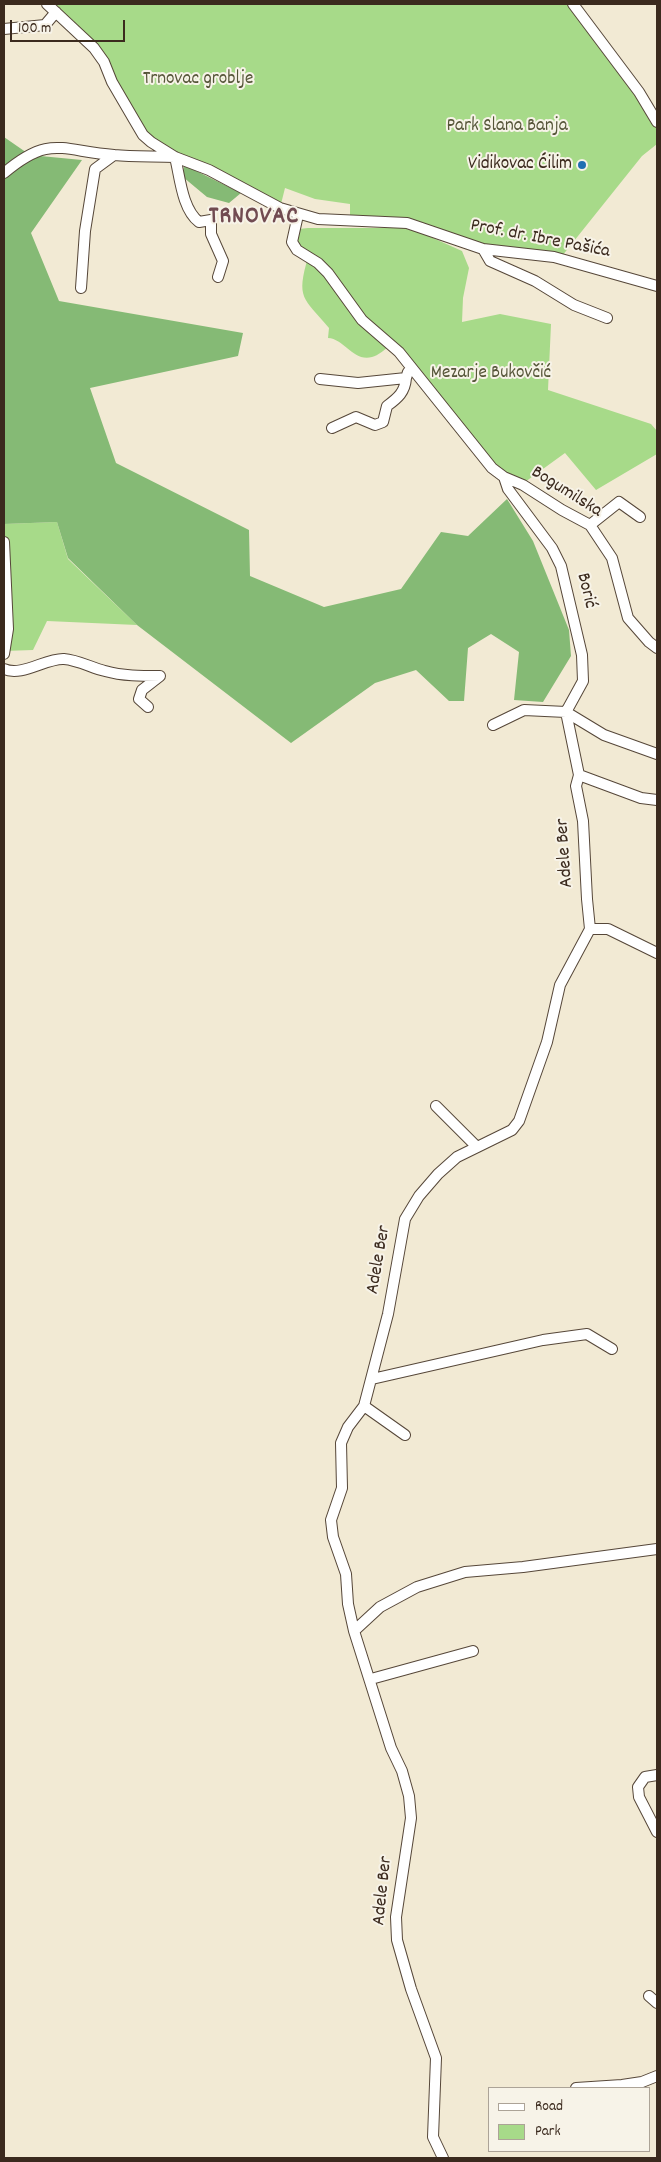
<!DOCTYPE html>
<meta charset="utf-8">
<style>
body{margin:0}
#map{position:relative;width:661px;height:2162px;overflow:hidden;background:#f2ead4;font-family:Dekko,sans-serif}
canvas{display:block}
.frame{position:absolute;inset:0;border:5px solid #3b2a1e;pointer-events:none}
.legend{position:absolute;left:488px;top:2087px;width:162px;height:65px;box-sizing:border-box;background:#f7f3e8;border:1px solid #aca397;margin:0;padding:6px 9px;list-style:none;font-size:15px;color:#3b2a1e}
.legend li{display:flex;align-items:center;gap:10px;height:25px}
.legend b{width:25px;border:1px solid #aca397}
.scale{position:absolute;left:10px;top:20px;width:115px;height:22px;box-sizing:border-box;border:2px solid #3b2a1e;border-top:0;padding-left:6px;font-size:15px;line-height:18px;white-space:nowrap;color:#3b2a1e;-webkit-text-stroke:4px #f7f3e8;paint-order:stroke}
</style>
<div id="map">
<canvas width="661" height="2162"></canvas>
<div class="frame"></div>
<ul class="legend">
<li><b style="height:6px;background:#fff"></b>Road</li>
<li><b style="height:14px;background:#a7da89"></b>Park</li>
</ul>
<div class="scale">100 m</div>
</div>
<script>
const g = document.querySelector('canvas').getContext('2d');
g.lineJoin = 'round';
function paint(path, color) { g.fillStyle = color; g.fill(path, 'evenodd'); }
function stroke(path, color, width, dash) { g.strokeStyle = color; g.lineWidth = width; g.lineCap = dash ? 'butt' : 'round'; g.setLineDash(dash || []); g.stroke(path); }
function write(font, color, halo, rows, align = 'center') {
  g.font = font + ' Dekko,sans-serif'; g.lineWidth = 4; g.setLineDash([]); g.textBaseline = 'middle'; g.strokeStyle = halo; g.fillStyle = color; for (const [text, x, y, turn = 0] of rows) {
    g.save(); g.translate(x, y); g.rotate((+turn || 0) * Math.PI / 180); g.textAlign = isNaN(turn) ? turn : align; if (halo) g.strokeText(text, 0, 0); g.fillText(text, 0, 0); g.restore();
  }
}
paint(new Path2D(`
 M47 4H573L657 122V144L642 156 562 256 506 252 429 229 350 220V204L315 199 285 188 280 208 151 142 104 62Z
 M308 228H403L424 234 462 251 469 268 463 298 462 322 500 314 551 324 548 390 651 424 657 431V454L596 490 565 453 525 482 492 468 390 346C385 349 378 356 372 357 353 362 345 339 328 338L329 328C303 297 296 299 308 257L297 250 294 236 299 229Z
 M57 522 68 559 137 625 47 621 33 650 4 651V524Z`), '#a7da89');
paint(new Path2D(`
 M4 137 30 155 82 160 31 233 59 301 243 333 238 356 90 388 116 463 249 530 250 576 324 607 401 589 441 532 468 536 507 499 533 541 569 630 571 656 543 702 514 700 519 652 491 634 468 648 464 701H449L416 670 375 683 291 743 137 625 68 558 57 522 4 524Z
 M184 165 241 193 229 203 207 197 183 177Z`), '#85ba75');
const minor = new Path2D(`
 M47 4 94 48 104 62 112 82 133 118 143 135 151 142 175 157 209 170 280 208 318 219 407 223 483 249 554 257 657 286
 M573 4 639 92 657 122
 M4 29 45 25 56 12
 M4 173C50 134 61 151 114 155 134 157 155 156 175 157 180 177 182 209 199 222L211 220V234L223 261 218 277
 M298 215 292 242 297 250 318 263 328 273 362 320 399 352 492 468 504 477 508 489 552 548 561 566 582 655 583 681 566 712 579 775 576 786 583 821 587 899 590 929 560 985 547 1042 519 1121 512 1130 457 1157 438 1174 419 1196 405 1219 388 1314 364 1406 348 1427 341 1443 342 1488 331 1520 333 1537 346 1574 348 1604 354 1631 391 1748 402 1771 409 1796 411 1818 396 1917 397 1940 411 1989 436 2058 433 2137 443 2158
 M483 249 490 261 535 281 574 305 607 318
 M81 288 85 231 95 169 114 155
 M320 379 358 383 406 378 408 372
 M332 428 356 417 375 425 383 422 387 406C398 398 405 392 406 378
 M504 477 523 485 562 510 590 525 612 558 628 618 649 642 657 648
 M590 525 619 502 640 517
 M4 542 8 629 4 654
 M4 669C22 677 46 658 64 659 78 660 92 668 105 671 123 676 141 676 160 676L142 690 139 699 148 707
 M493 725 524 710 566 712 604 735 657 754
 M579 775 641 798 657 800
 M590 929H608L657 953
 M436 1106 477 1147
 M372 1379 543 1340 587 1334 612 1349
 M364 1406 405 1435
 M354 1631 380 1607 417 1587 465 1572 523 1567 657 1549
 M371 1679 473 1651
 M657 1775 645 1777 638 1787 639 1797 657 1832
 M649 1996 657 2003
 M576 2088 622 2085 642 2082 657 2076`);
stroke(minor, '#564739', 12);
stroke(minor, '#fff', 10);
for (const [x, y, r, color] of [
 [582,165,5,"#1f6fb2"]
]) { const dot = new Path2D(); dot.arc(x, y, r, 0, 2 * Math.PI); g.fillStyle = color; g.fill(dot); stroke(dot, '#f7f3e8', 2); }
write('19px', '#565639', '#f7f3e8', [
 ["Trnovac groblje",198,80],
 ["Park Slana Banja",507,127],
 ["Mezarje Bukovčić",491,374]
]);
write('19px', '#3b2a1e', '#f7f3e8', [
 ["Vidikovac Ćilim",572,165]
], 'right');
write('19px', '#3b2a1e', '#f7f3e8', [
 ["Prof. dr. Ibre Pašića",540,240,11],
 ["Bogumilska",566,493,32],
 ["Borić",585,591,76],
 ["Adele Ber",566,853,-94],
 ["Adele Ber",380,1260,-80],
 ["Adele Ber",384,1891,-84]
]);
g.letterSpacing = '1px';
write('bold 24px', '#714b51', '#f7f3e8', [
 ["TRNOVAC",254,219]
]);
g.letterSpacing = '0px';
</script>
